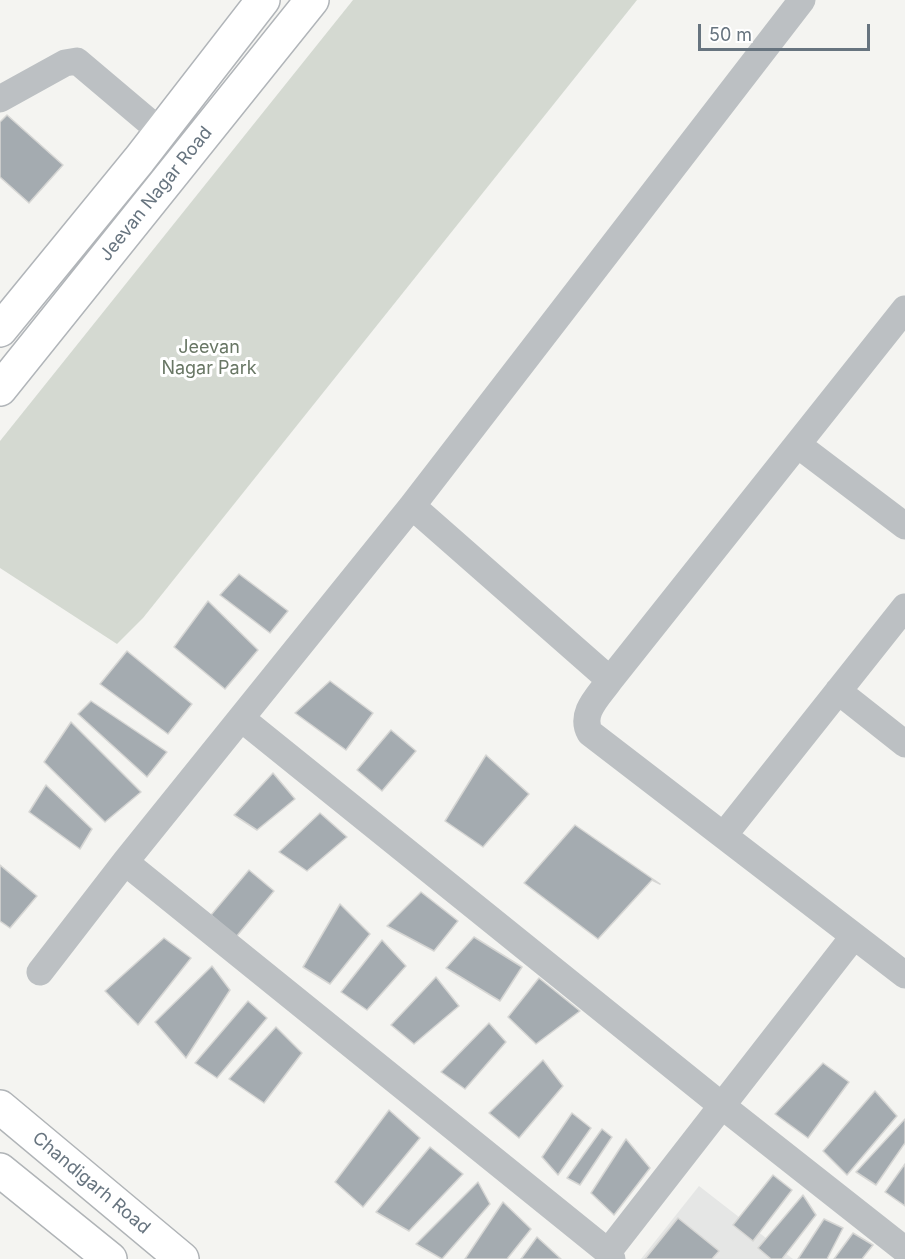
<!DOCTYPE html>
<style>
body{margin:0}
#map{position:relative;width:905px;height:1259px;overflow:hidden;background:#f4f4f1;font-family:Inter,sans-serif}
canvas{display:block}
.scale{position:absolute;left:698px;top:24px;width:172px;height:27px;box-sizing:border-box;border:3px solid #67747f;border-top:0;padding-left:8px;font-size:18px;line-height:21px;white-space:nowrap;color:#67747f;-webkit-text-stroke:4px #fff;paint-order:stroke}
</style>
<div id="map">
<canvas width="905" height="1259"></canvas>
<div class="scale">50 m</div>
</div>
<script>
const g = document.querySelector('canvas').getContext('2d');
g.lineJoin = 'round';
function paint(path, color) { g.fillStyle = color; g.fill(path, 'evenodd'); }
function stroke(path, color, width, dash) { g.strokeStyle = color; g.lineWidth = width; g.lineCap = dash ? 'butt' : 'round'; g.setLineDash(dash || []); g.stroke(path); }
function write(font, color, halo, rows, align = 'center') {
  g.font = font + ' Inter,sans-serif'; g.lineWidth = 6; g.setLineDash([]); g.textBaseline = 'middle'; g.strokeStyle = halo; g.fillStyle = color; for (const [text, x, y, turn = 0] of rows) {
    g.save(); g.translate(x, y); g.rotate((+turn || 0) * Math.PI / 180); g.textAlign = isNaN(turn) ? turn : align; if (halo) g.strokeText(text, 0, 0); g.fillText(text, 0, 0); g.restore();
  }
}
paint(new Path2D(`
 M699 1186 793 1259H641Z`), '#e5e6e5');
paint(new Path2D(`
 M353 0H637L143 618 117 644 0 568V441Z`), '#d4d9d1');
const building = new Path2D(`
 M7 115 63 165 29 203 0 177V122Z
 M239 574 288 611 270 633 220 595Z
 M208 601 258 650 225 689 174 647Z
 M127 651 192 704 168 734 100 684Z
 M330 681 373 713 346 750 295 713Z
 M91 701 167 752 147 777 78 714Z
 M71 722 141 792 105 822 44 762Z
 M391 730 416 751 382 791 357 770Z
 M486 755 529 794 483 847 445 821Z
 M273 773 295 799 257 830 234 815Z
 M46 785 92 829 80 849 29 812Z
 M320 813 347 837 307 871 279 852Z
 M575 825 660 884 652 880 598 939 524 883Z
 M0 865 37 896 10 928 0 921Z
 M249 870 274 891 236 937 211 915Z
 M421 892 458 921 434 951 387 926Z
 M340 904 370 934 330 984 303 967Z
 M474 937 522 967 500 1001 446 968Z
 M164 938 191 958 138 1025 105 991Z
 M382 940 406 966 367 1010 341 992Z
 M212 966 230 990 186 1058 155 1022Z
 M436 977 459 1006 414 1044 391 1025Z
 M539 978 580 1011 536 1044 508 1017Z
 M248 1001 267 1018 217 1078 195 1063Z
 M489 1023 506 1042 465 1089 441 1072Z
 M276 1027 302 1053 264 1103 229 1079Z
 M543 1060 563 1086 519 1138 489 1113Z
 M823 1063 849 1082 808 1138 775 1114Z
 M875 1091 897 1116 847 1175 823 1151Z
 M389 1110 420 1138 363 1207 335 1182Z
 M572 1113 591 1128 558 1175 542 1157Z
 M905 1119V1143L876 1185 856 1172Z
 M602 1129 612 1137 580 1185 567 1178Z
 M626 1139 650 1168 614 1215 591 1193Z
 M430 1147 463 1174 409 1231 376 1212Z
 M905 1164V1206L885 1192Z
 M773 1175 792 1190 753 1241 733 1225Z
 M478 1182 490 1204 442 1259 416 1244Z
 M803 1195 816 1215 782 1259H771L758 1248Z
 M503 1202 531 1229 507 1259H465Z
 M678 1218 719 1251 712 1259H645Z
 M824 1219 843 1228 827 1259H798Z
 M853 1233 873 1245 862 1259H834Z
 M537 1237 561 1259H521Z`);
paint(building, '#a4abb0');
stroke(building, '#d6d6d4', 1.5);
const secondary = new Path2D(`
 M0 330 139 160 263 0
 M0 389 312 0`);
const primary = new Path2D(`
 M0 1107 182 1259
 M0 1170 110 1259`);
stroke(secondary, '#b1b5b9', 36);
stroke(primary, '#b0b4b7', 36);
stroke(new Path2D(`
 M0 99 65 63 77 61 161 132
 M905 309 610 680C599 696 579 713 590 733L905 975
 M798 445 905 526
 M610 680 412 506 802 0
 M838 691 905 744
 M242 719 721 1105 905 1250
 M724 835 905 607
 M125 862 412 506
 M40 972 125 862 608 1252 612 1259
 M608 1252 854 936`), '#bcc0c3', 27);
stroke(secondary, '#fff', 33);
stroke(primary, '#fff', 33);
write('18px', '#67747f', '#fff', [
 ["Jeevan Nagar Road",156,194,-51],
 ["Chandigarh Road",91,1183,40]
]);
write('18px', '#697765', '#fff', [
 ["Jeevan",209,348],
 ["Nagar Park",209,369]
]);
</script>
